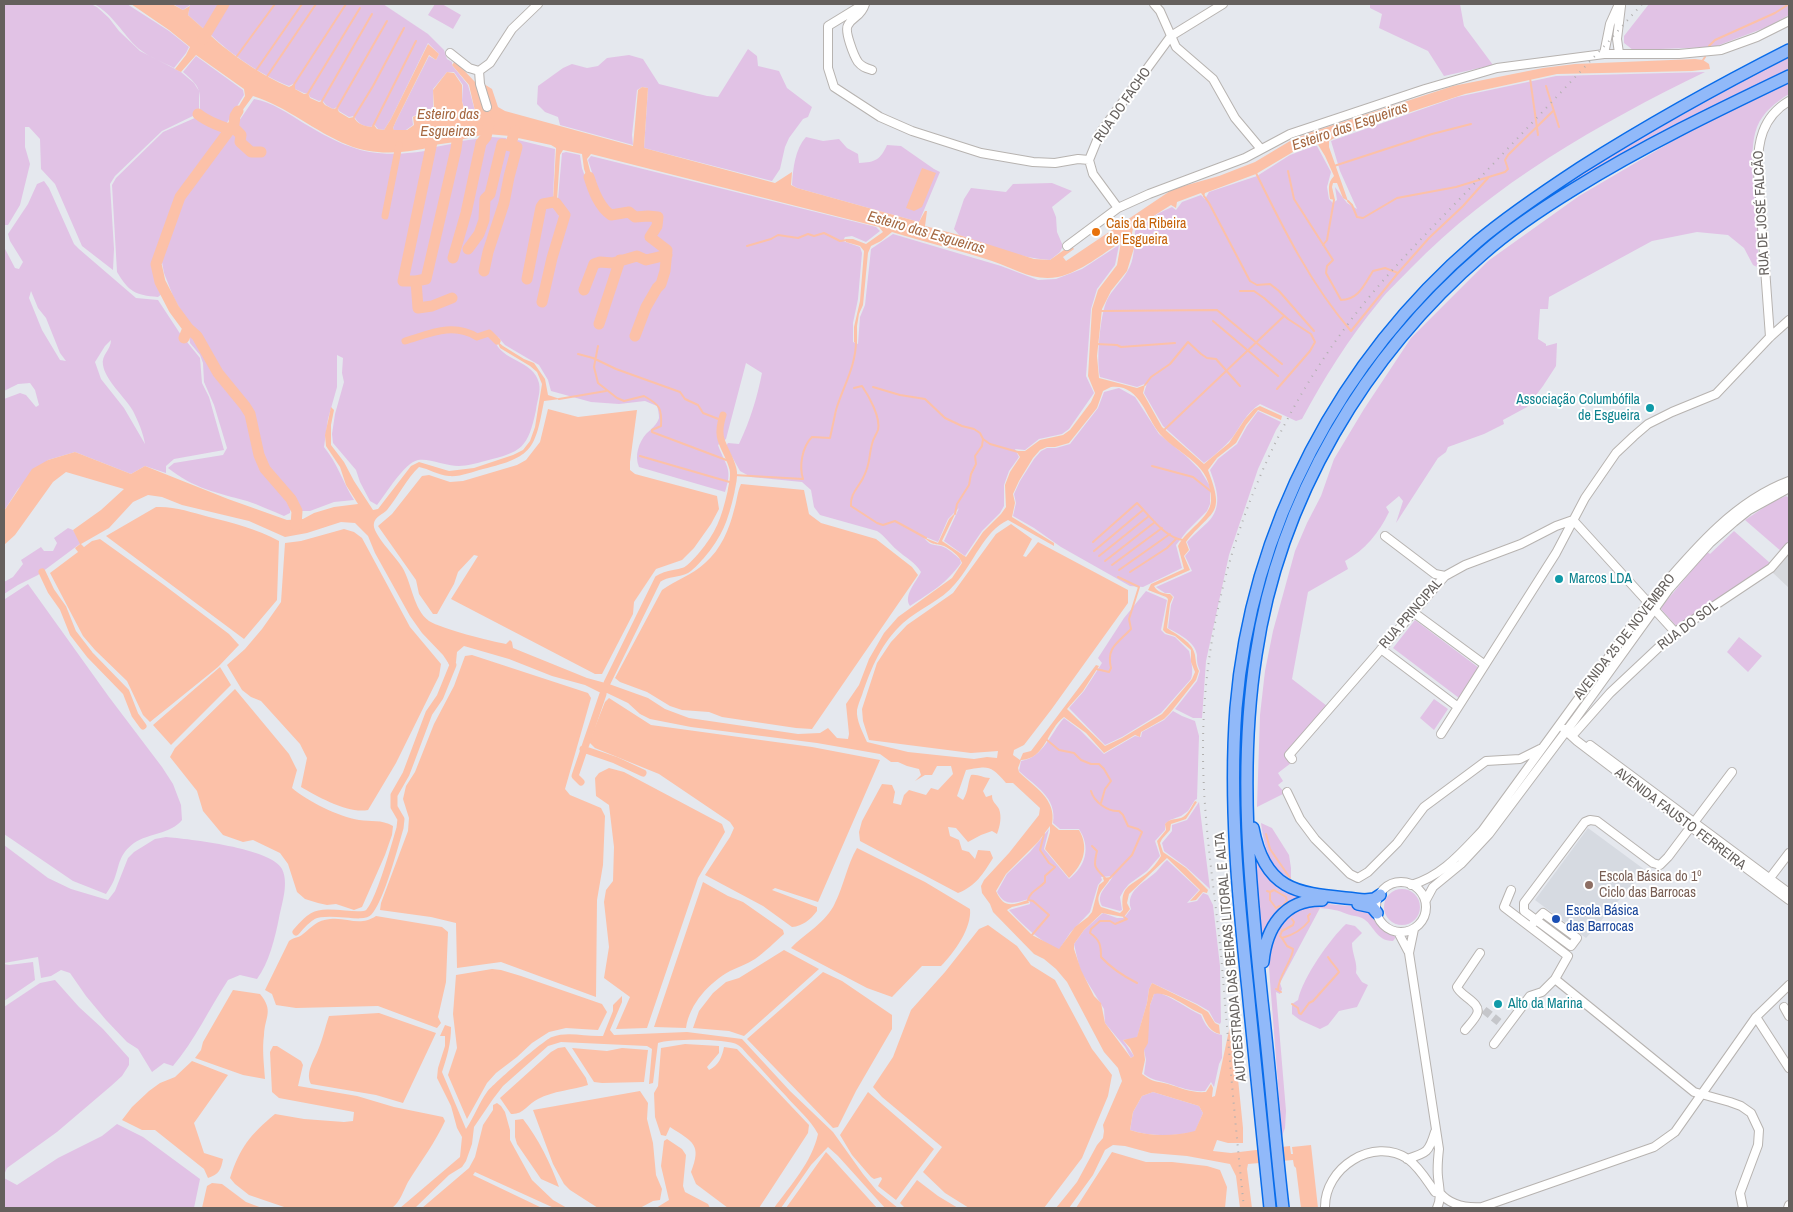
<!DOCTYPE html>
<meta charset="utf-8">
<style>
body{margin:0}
#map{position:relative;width:1793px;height:1212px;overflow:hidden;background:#e5e8ee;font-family:"Archivo Narrow",sans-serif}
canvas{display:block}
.frame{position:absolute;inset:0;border:5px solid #65605d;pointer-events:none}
</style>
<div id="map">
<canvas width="1793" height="1212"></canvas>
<div class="frame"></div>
</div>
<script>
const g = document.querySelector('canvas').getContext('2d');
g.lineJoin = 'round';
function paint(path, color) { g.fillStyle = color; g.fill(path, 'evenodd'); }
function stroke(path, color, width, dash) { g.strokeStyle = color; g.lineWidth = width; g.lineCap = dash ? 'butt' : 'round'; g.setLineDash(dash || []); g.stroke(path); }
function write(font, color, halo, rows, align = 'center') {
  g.font = font + ' "Archivo Narrow",sans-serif'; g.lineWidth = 4; g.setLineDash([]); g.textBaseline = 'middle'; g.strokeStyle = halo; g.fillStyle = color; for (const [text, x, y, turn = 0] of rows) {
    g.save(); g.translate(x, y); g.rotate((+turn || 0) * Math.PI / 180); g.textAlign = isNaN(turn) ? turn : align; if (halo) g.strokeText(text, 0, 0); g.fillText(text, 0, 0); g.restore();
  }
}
paint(new Path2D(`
 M1789 549V588L1771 571Z`), '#d7d9dd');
paint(new Path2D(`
 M1588 828 1645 870 1586 938 1535 900Z`), '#d6dae1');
paint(new Path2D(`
 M4 4H91L97 7 109 18 119 31 140 51 181 72 194 83 199 91V113L162 131 115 176 110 184 114 249 113 270 82 246 55 184 41 169 40 139 29 127H25V147L30 164 20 205 8 225H4Z
 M94 4H127L169 31 189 47 186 53 174 68C163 62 149 57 139 49 123 35 113 14 94 4Z
 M173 4H383L428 34 444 50 447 59 452 62V65L468 85 475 111 466 113 462 101 463 85 454 72H447L433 89V110L428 109 412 117 413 125 406 130H394L393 128 396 121 429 56 436 60 439 54 428 43 391 119 384 130 378 129 374 124 371 127C363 126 358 124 354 116L349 117 339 111 337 107 333 109 326 105 322 100 319 101 310 97 308 93H304L295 89V83L289 86C263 76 230 54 210 34L212 26 206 31 188 15 190 5 183 10Z
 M435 4H442L461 15 453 29 428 15Z
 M1370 4H1460L1464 26 1493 65 1444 76 1428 51 1379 28 1382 14 1370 8Z
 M1649 4H1789V15L1767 27 1714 47 1633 50 1624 43V36Z
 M748 49 757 56 758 66 779 71 787 88 812 107 808 117 803 119 789 138 785 147 780 169 772 181 644 148 648 88 642 87 637 90 632 135 633 145 560 125 558 117 545 112 537 104 538 86 563 68 572 64 587 68 598 66 607 58 629 55 643 59 659 84 707 96 718 97Z
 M1789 53V71L1575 182 1411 318 1367 374 1319 450 1255 635 1246 908 1243 899 1241 857 1238 758 1241 707 1251 636 1258 606 1280 530 1307 467 1352 388 1415 308 1492 235 1560 187 1651 130Z
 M196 56 243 90 244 95 225 126C219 123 204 117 200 114 200 90 202 88 183 72Z
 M1705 72C1598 124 1494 183 1410 269 1400 280 1388 290 1379 302 1349 338 1324 378 1302 419L1296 421 1260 404C1246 413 1241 426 1232 438 1224 447 1214 456 1204 463L1163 426 1144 393 1147 383 1137 387 1100 377C1096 361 1100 315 1107 300 1112 290 1121 282 1127 272 1135 260 1134 245 1135 231L1159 213 1172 207 1176 210 1182 202 1201 195 1205 199 1209 192 1257 176 1290 155 1314 146H1317L1331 172 1327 187 1329 199 1333 203 1337 200 1335 187 1347 203 1357 209 1340 171 1331 141 1457 97 1556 76Z
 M1789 82V94C1776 102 1763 112 1757 127 1747 153 1756 202 1758 231 1758 243 1757 258 1761 269L1753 265 1744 248 1728 235 1697 232 1652 241 1549 297 1548 309H1540L1538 339 1546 344V346L1557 343 1556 366 1543 386 1527 407 1503 420 1504 424 1484 434 1448 447 1446 452 1438 458 1396 523 1403 501 1399 496 1386 507 1389 512C1379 533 1365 550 1345 561L1348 569 1308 592 1292 679 1327 706 1286 756 1291 763 1278 773 1283 781 1278 785 1285 793 1257 807 1260 715 1265 671 1273 631 1295 551 1307 523 1321 496 1334 459 1364 409 1411 338 1488 261 1579 196 1688 132Z
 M254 99C272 102 289 114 305 124 349 150 373 159 425 151L426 156H431L435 147 451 144 454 150H457L461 141 491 137 506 138 510 147 518 140 555 149 553 199 539 204 537 209 551 205 556 208 560 219 566 218 567 212 558 199 562 153 566 152 580 155 582 168 590 191H597V188L588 160 591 156 876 227 880 231 866 242 852 236 845 237 843 241 860 247 862 253 858 299 853 323V342L858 344 860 317 865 305 871 249 893 234 1001 266 1038 280 1056 279 1082 269 1119 245 1115 265 1097 289 1091 309 1086 376 1094 393 1069 429 1062 434 1039 439 1025 450 1015 449 1019 457 1009 471 1004 485V506L1000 513 982 531 965 556 944 541 959 508 948 519 938 542 923 536C930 546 931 544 941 546 948 548 955 555 960 559L961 563C946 584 931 592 910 606 903 596 916 582 921 572 915 562 906 558 897 550 890 544 885 536 877 531L820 515 814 507 811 490 802 482 751 477 740 471 726 446 728 443 739 444C750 421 757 398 762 373L746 363 726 439 718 445C726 467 733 468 725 492L639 467C634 456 639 442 646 434 651 429 657 425 659 418 659 414 658 409 657 406L645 401 619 404 591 402 551 391 548 380 539 365 505 345 498 337 495 340C500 361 534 360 539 383 541 392 537 401 536 410 528 448 522 452 485 461 477 463 467 466 459 466 445 466 430 458 418 460 404 463 386 494 377 505L370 501 360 482 356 470 333 443 332 434 335 414 344 382 342 373 343 358 337 355V387L328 419 324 447C338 464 342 481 354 500L334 502 310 511H300L294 498 264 462 259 437 251 409 221 375 204 343 185 318 173 296 164 273 161 257 186 193 231 134 235 133 241 148 247 144 244 141 245 134 237 124Z
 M197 117 224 131 190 175 174 200 154 261 156 275 163 293 158 297C135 295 129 292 117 272L112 185 116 178 163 132Z
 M806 137 823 141 839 139 847 148 858 154 859 163C876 162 880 160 887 145L901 146 934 169 940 172 919 222 797 188 792 185C793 168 795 149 806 137Z
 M44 181 49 188 74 244 79 249 136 298 158 300 179 332 200 358 202 383 209 397 224 450 174 459 166 466V473L145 466 131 474 75 452 48 460 18 489 4 511V399L20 393 26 395 36 407 39 405 35 390 30 383 18 384 4 391V247L15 268 19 269 23 262 10 241 8 234 28 204 37 184ZM31 291 38 308 46 318 60 353 66 361 60 360 42 330 29 298ZM111 340C111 350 101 355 103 365 105 380 125 397 133 411 138 421 143 432 145 444L124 408 101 379 95 362 105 346Z
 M1052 183 1072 191 1052 207 1056 217 1057 232 1063 246 1060 252 1050 260C1018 258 989 245 959 235L954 229 964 199 971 188 1006 192 1013 184Z
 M189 334H193L220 382 227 392 243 405 250 420 254 449 258 462 270 481 291 505 290 513 284 516C272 511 259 505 247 501 217 493 193 488 168 468L174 463 223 455 227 448 214 405 204 382 203 363 200 355 190 343Z
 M1119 388 1135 397 1159 434 1186 456 1200 470 1210 486V504L1207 511 1187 531 1176 545 1182 568 1143 587 1130 586 1061 547 1034 528 1013 516 1016 503 1014 494 1020 481 1034 459 1041 451 1047 448H1056L1070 444 1098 408 1104 392Z
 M1258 411 1281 422 1276 430 1258 469 1229 555 1206 661 1202 718H1193L1175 709 1197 681 1200 671C1197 664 1197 662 1197 655 1195 641 1178 634 1168 628L1171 605 1174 597 1170 593H1165L1156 587 1192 571 1185 556 1190 550 1187 542C1193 535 1201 529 1208 522 1223 507 1217 489 1210 470L1218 459 1237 444 1247 426Z
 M1786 496 1789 498V544L1782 552 1745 520 1772 502Z
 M68 528 73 530 81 543 38 575 18 585 4 594V582L13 577 23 564 21 560 41 547 44 551H53L57 543 54 538Z
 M1734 531 1770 563 1760 573 1678 628 1661 609 1663 605 1707 552 1710 554Z
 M28 584 109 697 162 767 173 784 181 805 182 820C171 834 149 833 134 843 118 855 120 865 114 880 112 885 109 889 106 894L73 881 4 834V598L5 599Z
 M1146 591 1167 600 1161 630 1165 634 1175 637 1189 651C1191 660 1194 671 1191 679L1161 713 1122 737 1105 745 1069 708 1084 691 1102 663 1098 658 1124 618Z
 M1415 620 1479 668 1459 698 1393 648Z
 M1739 637 1762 656 1748 672 1727 652Z
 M1434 699 1448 709 1434 730 1420 718Z
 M1173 711 1182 716 1195 721 1199 736 1197 799 1195 800 1188 811 1181 816 1170 820 1165 824V830L1155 841 1160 856 1147 871 1129 884 1124 890 1120 897 1122 910 1120 911 1102 906C1095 894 1108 886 1113 876L1101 877 1102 880 1098 885 1090 912 1070 933 1059 950C1039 941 1024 926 1009 910L1030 904 1029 899C1015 903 1005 907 997 892L1007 874 1030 852 1049 829 1044 849 1069 879C1086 866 1091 847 1079 829H1060L1053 823C1057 797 1035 786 1019 771L1021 761C1044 757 1050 734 1064 718L1080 730 1104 754 1135 736 1141 737 1142 732 1164 720Z
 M1199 802 1210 889 1186 867 1164 851 1162 843 1172 831V825L1187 820Z
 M1261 823 1272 828 1289 855 1291 868V878C1270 875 1263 840 1261 823Z
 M166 837C188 839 272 848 282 869 289 883 282 903 279 918 275 938 269 963 257 979L240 975 228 980C209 1009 195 1040 173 1066L164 1063 152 1072 138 1049 127 1042 106 1020 86 996 70 973 61 970 51 976 41 978 38 957 4 963V845L48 878 71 889 108 900 115 891 128 858 134 852 155 839Z
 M1256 855 1309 897 1262 940 1255 856Z
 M1167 860 1199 890 1187 903 1197 901 1203 893 1208 895 1213 905 1220 966 1221 1022 1220 1024 1215 1022 1209 1011 1197 1004 1152 983 1149 989 1147 1003 1137 1038 1123 1040 1134 1056 1131 1058 1125 1047 1105 1023 1104 1009 1080 970 1074 944 1084 930 1103 913 1117 918H1124L1131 909C1125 891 1144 883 1156 872 1160 868 1162 864 1167 860Z
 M1384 907a18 18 0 1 1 36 0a18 18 0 1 1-36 0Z
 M1317 903 1360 907 1373 914 1381 927 1396 937 1393 941C1375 941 1374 924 1362 918 1358 916 1352 916 1347 914 1338 910 1331 909 1320 908L1280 983 1282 989 1280 994 1276 992 1286 1111 1285 1128 1282 1136 1268 955C1278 923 1284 913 1317 903Z
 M1346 924 1355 926 1362 933 1352 943C1352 954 1358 963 1356 973L1362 982 1368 985 1357 1007 1339 1011 1328 1025 1320 1029 1300 1020 1292 1014V1004L1298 1000C1303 977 1330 939 1346 924Z
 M1248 927 1251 936 1271 1137H1267L1247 937Z
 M33 962 35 980 4 1001V964L9 965Z
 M55 980 79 1007 103 1029 129 1058V1065L122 1076 111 1086 57 1132 7 1168 4 1175V1007L40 983Z
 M1157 992C1173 997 1186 1008 1201 1015 1205 1025 1210 1033 1222 1035V1058L1219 1064 1214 1087 1211 1082 1205 1091C1192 1092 1182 1088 1170 1084 1159 1080 1153 1081 1144 1074L1146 1060 1144 1050 1150 1005 1154 994Z
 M1153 1092 1199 1106 1203 1113 1195 1132C1174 1136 1150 1137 1130 1130L1133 1112 1142 1096Z
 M117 1124 143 1137 200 1179 194 1208H4V1178L17 1185 58 1158 102 1136Z`), '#e1c2e5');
paint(new Path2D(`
 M131 4H172L183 10 190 6 188 15 206 31 212 26 210 35C230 54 263 76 289 87L295 84V89L304 94 308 93 310 98 319 102 322 101 325 105 333 109 337 108 339 112 349 118 354 117C357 124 364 126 371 127L374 125 377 129 384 130 391 119 428 44 439 54 436 60 429 55 396 121 393 128 394 130H407L414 125 413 117 429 110H434L433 90 447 72 454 73 462 85V101L465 113 475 111 469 85 452 65 455 61 476 83 486 112 490 111 484 84 492 89 498 107 505 111 633 146 638 90 642 87 648 88 644 148 775 183 792 172 791 185 797 188 919 222 925 211H927L925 226 959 235 1034 259 1050 260 1071 245 1074 249 1063 257 1066 261 1173 189 1219 176 1255 162 1290 141 1309 133 1453 86 1543 68 1575 64 1695 59 1703 60 1709 64 1710 69 1692 71 1557 74 1465 94 1338 136 1329 141V147L1348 201 1343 198 1337 183H1333L1332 187 1335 200 1330 199C1329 190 1327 183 1334 176L1325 156 1317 143 1298 149 1256 174 1205 193 1204 197 1201 193 1177 202 1176 208 1171 205 1133 229 1132 233 1134 248 1127 271 1111 291 1102 309 1097 356 1099 378 1137 388 1145 385 1143 393 1162 427 1204 464 1229 443 1245 419 1254 409 1260 406 1282 416 1281 420 1258 410 1246 425 1236 443 1217 458 1208 470C1226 517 1212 509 1186 542L1189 550 1184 556 1190 570 1154 586C1157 592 1164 594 1170 594L1173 597 1170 604 1167 628C1177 635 1193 642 1195 655 1196 662 1196 665 1199 671L1196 680 1170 713 1164 719 1141 732 1140 737 1135 735 1104 753 1086 733 1064 717C1047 729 1046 759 1021 760L1018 768 1019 772C1034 787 1057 799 1052 824L1059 830H1079C1089 847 1084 864 1069 878L1045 849 1050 832V826L1038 842 1006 874 996 891C1004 909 1012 905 1028 900L1029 903 1012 907 1007 910 1032 935 1059 949 1075 927 1088 917 1092 912 1099 885 1104 881 1103 878 1111 877C1106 888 1093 894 1101 907L1120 913 1123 910C1120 886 1129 887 1146 874 1152 869 1157 863 1161 856L1157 841 1166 830 1165 824C1171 818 1174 820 1181 818 1188 815 1191 807 1195 801L1197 802 1186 819 1171 824 1170 830 1162 839 1160 843 1163 852 1186 868 1208 890 1207 893 1203 892 1196 900 1190 901 1200 890 1167 858 1129 894 1127 903 1130 909 1124 917 1102 913 1084 930 1074 944V949L1081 970 1094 996 1101 1003 1105 1023 1131 1058 1134 1056 1130 1048 1123 1040 1137 1037 1147 1003 1149 989 1152 983 1197 1005 1208 1012 1215 1023 1219 1025 1220 1034C1210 1032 1206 1023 1202 1014 1189 1009 1166 990 1154 994L1150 1005 1148 1043 1144 1050 1145 1060 1142 1074C1152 1082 1156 1081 1168 1084 1182 1088 1190 1093 1206 1092L1211 1084 1213 1088 1212 1097 1215 1096 1231 1021 1230 1000 1243 1128V1143H1228L1217 1140 1213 1151 1231 1153 1290 1146 1291 1154H1293L1292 1147 1311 1145 1318 1208H1301L1296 1168 1294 1166 1293 1160 1248 1164 1247 1169 1252 1208H1240L1236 1176 1230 1164 1187 1156 1151 1153 1125 1146 1113 1145 1105 1150 1093 1175 1069 1208H1056L1077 1182 1097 1145 1103 1138 1104 1131 1103 1125 1122 1081 1118 1068 1104 1052 1067 982 1056 969 1044 959 1034 954 993 912 990 904 982 893 981 886 984 880 1009 853 1039 815 1040 808 1013 783H1006C990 765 989 766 966 770L957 796 963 800C969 790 967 785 971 775 978 774 983 778 990 778L983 791 986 797 992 795C992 803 996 803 999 809 1002 817 1000 826 997 834L992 831 981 835 968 842 956 828 948 827 950 836 959 840 962 850 969 852 975 859 978 850 990 851 993 858C983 874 976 886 958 893L860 841 859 832 862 821 882 784 892 785 895 792 893 803 901 805 904 795 909 790 926 795 931 788 938 790 953 774 951 766H937L932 775H925L915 781 921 775 919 769 907 766 898 762H891L880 754 817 743 691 727 650 719 640 714 628 703 607 693 603 694 585 685 552 676 509 659 464 646 457 652 456 662 451 667 443 655 422 633 410 616 375 553 368 536 355 523 341 522 307 533 285 537 249 521 182 505 162 497 148 495 133 502 109 528 81 544 84 547 92 541 100 539 164 585 229 634 239 645 218 667 150 722 143 715 127 681 95 650 83 636 50 573 78 552 75 548 80 544 73 530 101 510 124 489 66 472 53 482 15 535 4 545V511L32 469 48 460 75 452 131 474 145 466 228 499 287 520 303 519 314 513 334 507 358 504 346 485 340 467 326 446 325 435 331 407 334 410 331 425V445L344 462 354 481 373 510 378 509 411 466 419 462 449 471 474 468 513 455 523 450 530 441 535 427 542 384 537 372 530 366 500 348 497 341 503 346 524 359 534 363 545 379 548 395 560 399 544 401C535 449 533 457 483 469 472 472 460 477 449 476 438 475 429 469 419 467 407 478 398 497 387 510 383 514 375 517 374 523 371 533 397 558 402 567 412 583 413 609 429 621 442 629 490 641 506 644L510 640 512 642 513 648 587 678 609 684 648 698 665 709 689 718 798 734 820 733 828 728 837 738 848 739 849 734 846 704 859 685 869 659 884 633 898 617 952 578 962 563C960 556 950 549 944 546 935 543 933 546 925 538L938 543 949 519 956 512 942 541 966 557 983 532 1001 514 1006 507 1005 485 1010 472 1020 457 1016 451H1025L1040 440 1063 435 1070 430 1091 402 1095 393 1088 376 1092 309 1098 290 1117 265 1121 242C1102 254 1081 272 1058 277 1033 282 1014 268 992 261 959 250 925 242 892 232L881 241 871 246 868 253 863 305 859 314 857 326V344L854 342V327L860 301 864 251 860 246 846 242V239H853L866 244 883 232 879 227 591 154 587 159 595 190 591 189 584 169 582 154 563 150 560 155 557 200 562 206 565 215 562 218 560 208 554 204 538 208 542 203 553 201 556 148 551 145 518 138 510 146V136L487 134 459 140 456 149 455 142 434 145 429 155 428 148C402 153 374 156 348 145 315 132 288 107 253 96L239 115 234 124H228L245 96 244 89 196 55 181 72 175 69 186 55 190 47 169 30ZM1111 387C1140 384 1145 416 1160 434 1181 457 1212 463 1211 501 1210 518 1186 530 1178 546L1184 569 1151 584 1148 590 1166 597 1168 599 1163 630 1166 633 1175 636 1191 650V662L1195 672 1192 679 1162 714 1122 738 1105 746 1067 709 1083 691 1099 666 1096 665 1031 751 1023 753 1020 760 1013 755 1014 750 1024 745 1051 710 1128 603V590L1038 542 1026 557 1023 556 1032 539 1011 524 996 534 953 593 907 625 891 642 877 663 862 709 863 721 869 740 971 753 998 751 997 758 987 757 974 759 908 752 867 742C863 733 856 720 857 710 858 705 860 700 862 695 871 668 882 642 903 623 920 608 941 601 955 584 974 563 983 532 1008 520L1054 546V543L1012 517 1015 503 1013 494 1019 481 1033 458 1040 450 1047 447H1055L1069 443 1097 408 1103 391ZM1153 1092 1199 1106 1203 1113 1195 1131C1175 1136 1150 1137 1130 1130L1133 1112 1142 1096Z
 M922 168 936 173 922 207 914 211 906 208Z
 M548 409 578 417 637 410 630 462V470L635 474 717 496 719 509 711 524 694 548 682 560 656 569 634 602 633 614 602 674H595L451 599 478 556 474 555 458 572 454 584 437 614H433L419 594 416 580 378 526 392 514 422 476 429 475 450 482 463 481 517 465 526 460 540 442Z
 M741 484 804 490 809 514 821 523 876 539 912 567 918 575 812 729 796 728 722 717 709 712 682 710 670 706 647 692 620 682 615 678 662 590C676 580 692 575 705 563 721 549 729 530 734 510 737 501 737 493 741 484Z
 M156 507C174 506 191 512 209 517 233 523 257 529 279 541L277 600 244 639 106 536Z
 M344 529 354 532 362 538 410 627 441 664 439 676 396 763 368 810C349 814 318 797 301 787L307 758 300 744 261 701 251 697 242 690 227 665 245 649 262 629 281 602 285 543 301 541Z
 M472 655 588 693 591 698 565 789 570 795 601 808 605 816 603 865 597 900 596 997 501 962 457 968 456 923 431 917 380 910 381 903 408 831 409 818 403 799 406 786 415 772 434 724 454 686 465 656Z
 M220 667 231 685 171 745 153 725Z
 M235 689 289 754 297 770 292 788C307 801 339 817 359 820 371 822 381 819 393 826L392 835 385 855 362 907 354 910 336 904 327 905 318 903 305 899 297 892 288 864 280 853 253 840 243 842 223 835 203 811 197 791 170 757 175 748Z
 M609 698 651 725 812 747 880 760 818 902 775 888 772 890 817 907V911C810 920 803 926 792 927L763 906 705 875 730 837 734 828 730 822 659 774 595 748 589 742 605 702Z
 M609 768 624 772 722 824 725 832 698 878 647 1028 616 1029 630 997 604 978 609 947 604 902 606 890 613 881 614 847 609 805 596 796 595 778 599 773Z
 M857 848 925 882 970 909C972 928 954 953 941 966H922L892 997 867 988 791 948C805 933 826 923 835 903 844 885 847 865 857 848Z
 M703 882 728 896 743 902 783 930 784 934C775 942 765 952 755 959 747 964 738 967 730 971 709 983 690 1003 686 1028L654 1027Z
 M376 916 442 927 448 932 446 982 438 1017 441 1023 437 1028 378 1006 296 1008 276 1005 272 994 265 990 289 941C294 937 299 938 303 934 312 927 317 920 330 919 348 917 359 927 376 916Z
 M988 925 1017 946 1031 965 1055 980 1092 1049 1112 1075 1108 1096 1082 1158 1044 1208H969L945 1193 923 1172 942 1147 882 1097 873 1087 893 1057 911 1010 945 972 979 929Z
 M784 950 819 969 744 1036 729 1031 693 1028 699 1011 713 993 726 982 739 978Z
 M492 969 501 970 521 976 602 1004 607 1012 598 1030 566 1028 549 1032 532 1043 517 1057 496 1073 487 1083 467 1119 448 1075 457 1048 453 1014 456 975Z
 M823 972 842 981 892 1015V1029L856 1091 838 1127 833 1128 747 1039Z
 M233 990 260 994C274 1011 265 1016 264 1035 262 1049 264 1064 265 1079L243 1075 195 1058 201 1050 203 1042Z
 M622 996V1002L610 1030 614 1035 687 1032 742 1039 790 1091 833 1132 863 1174 877 1191 898 1208H885L838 1156 828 1147 811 1165 781 1208H774C790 1186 812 1162 818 1134 810 1119 797 1109 786 1096 773 1083 762 1069 749 1056 746 1053 742 1047 738 1045 726 1038 670 1039 658 1043L653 1083 649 1084 652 1049 647 1046 561 1042 548 1046 503 1086 493 1099 474 1127 472 1144 466 1161 462 1167 449 1175 415 1208H400L460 1157 462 1137 457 1128 451 1106 437 1078 438 1068 445 1046V1036H440L445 1025 451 1027C451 1044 447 1057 442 1072L466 1129C474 1117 479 1103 487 1092 493 1084 545 1039 552 1037 568 1031 586 1037 603 1036L613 1011V1005Z
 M379 1013 436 1033 403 1103 376 1095 311 1084C305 1073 314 1060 318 1050 323 1039 325 1027 329 1016Z
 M685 1044 719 1046V1053L707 1067 709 1070C719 1065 722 1057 724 1047L737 1049 809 1125 808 1133 759 1208H728L696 1184 691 1172C702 1144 693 1142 670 1127L666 1136 661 1135 655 1117 654 1093 658 1086 661 1048Z
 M273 1046H277L301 1061 303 1065 298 1086 357 1096 394 1107 443 1117 445 1121C435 1143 421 1161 408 1182 403 1191 401 1201 392 1208H287L249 1195 235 1184 230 1178C240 1147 250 1135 275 1114L304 1119 344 1122 353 1121 354 1112 279 1098 272 1092 270 1052Z
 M565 1047 586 1078 588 1085C572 1090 553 1091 538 1099 528 1104 523 1115 511 1114L500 1098 551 1052 558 1048Z
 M572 1048 607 1051 622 1048 648 1050 644 1082 602 1083 594 1082Z
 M192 1061 228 1075 194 1123 204 1153 223 1159C221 1170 219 1174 208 1178L204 1169 155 1130H142L122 1120 132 1107 149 1091 160 1083 175 1077Z
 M640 1091 648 1103 647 1119 653 1143 656 1175 662 1189 660 1200 653 1201 640 1208H598L570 1190 564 1184 553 1164 533 1110Z
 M868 1092 934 1149 896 1200 878 1186 882 1179 881 1177 874 1179 871 1177 852 1155 840 1135Z
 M497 1103 501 1106 505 1112 510 1130V1140L532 1180 553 1200 567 1208H554L475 1172 473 1175 542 1208H422L469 1168 475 1157 483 1125 493 1110V1105Z
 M523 1119C538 1138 551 1164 559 1187L541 1179 517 1144 515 1137V1120Z
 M667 1139 682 1149 686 1155 683 1186 685 1192 708 1204 710 1208H656L669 1200 661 1166 664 1141Z
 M826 1152 829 1155 877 1208H786Z
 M1112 1152 1146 1162H1172L1207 1166 1220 1170 1227 1187 1225 1208H1076Z
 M917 1180 938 1196 958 1208H905L900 1203Z
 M212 1183 222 1184 246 1202 262 1208H202L207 1186Z`), '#fcc1a8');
stroke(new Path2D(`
 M1709 46 1715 40 1775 13 1789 4
 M237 56 275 4
 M1703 60 1705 57
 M255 72 302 4
 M266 78 316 4
 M1530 78 1538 135
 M293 86 346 4
 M1546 86 1559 127
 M307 95 360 8
 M322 101 372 14
 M336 110 387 21
 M354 117 373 86 404 28
 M373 126 416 41
 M1334 166 1432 134 1471 124
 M1288 171 1294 199 1333 260 1327 266 1326 273 1341 300C1359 300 1365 283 1373 271L1385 268 1398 273 1429 238 1463 206 1488 178
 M1256 173C1283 228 1311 285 1351 331L1398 273
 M1204 196 1209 203 1250 281 1257 285 1270 284 1279 291 1314 331
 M1348 201 1352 205 1357 217 1363 218 1397 198 1456 187 1505 172 1508 169 1505 160 1508 155 1553 111
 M1323 245 1327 240 1334 200
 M747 246 771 239 778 235 798 238 808 234 814 236 824 233 840 241 847 240
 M1240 291H1254L1264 298 1288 319 1311 334 1315 342 1310 351 1277 389
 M1100 311 1217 310 1282 364
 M1213 321 1278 376
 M1096 344 1117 345 1121 347 1175 343
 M598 346 594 367 598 383 617 398 624 401 644 396C660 405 662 408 661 426L652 430V432L729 461
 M578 354 593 358 616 369 680 392 685 399 698 405 703 413 721 420
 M1145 385 1151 377 1170 364 1188 342 1201 354 1207 358 1216 359 1240 386
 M873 387 900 395 925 399 945 418 962 426 974 429 980 433 983 439 990 444 1018 452
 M854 388 862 386C869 396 881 418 878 430 876 435 873 439 872 444 868 459 871 463 863 478 858 488 850 494 851 506L877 523 883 525 895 521 926 538
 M559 399 606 391
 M1163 431 1284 316
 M640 456 733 483
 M1152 466 1193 477 1213 493
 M734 475 803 479C799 466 802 447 812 437L830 438C832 429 834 419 836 410 843 387 856 366 856 341
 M955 514 957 504 969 485 971 474 976 464 975 456 982 446 983 439
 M1093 542 1137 503C1149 515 1165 538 1183 540
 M1094 551 1143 510
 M1099 556 1149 516
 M1105 561 1155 522
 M1112 565 1162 528
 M1119 570 1170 534
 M1130 572 1167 548 1176 539
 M1096 669 1109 672 1111 668C1106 647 1118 643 1131 629L1129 619 1139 587 1118 577
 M1047 740 1059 750 1074 753 1081 760 1091 764H1099L1104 769 1111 781 1105 789 1101 803
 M1091 791C1094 802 1108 812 1119 811L1123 815 1128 826 1138 829 1142 832 1132 855 1110 878
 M1266 834 1270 849 1290 878
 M1092 846 1097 851C1093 867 1094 867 1106 879
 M1267 891 1270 892 1274 890 1286 897 1287 901 1282 907 1279 906 1276 908 1270 900V892
 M1124 917 1127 919 1115 924 1110 921H1100L1091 929 1090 933C1100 940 1101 945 1101 957 1112 969 1123 976 1137 983
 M1032 935 1049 915 1033 901 1028 900C1031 890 1038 890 1045 882V876L1055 867 1049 863 1040 850 1044 834
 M1282 938 1280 936 1282 931 1293 925 1294 922 1292 919
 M1276 989 1281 992
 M1278 990C1278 976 1293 960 1293 949L1287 946 1282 938C1293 935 1302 930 1309 921L1308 916 1310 914
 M1292 1004 1298 1008 1299 1013 1301 1014 1309 1003 1313 1001 1339 972C1336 966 1332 964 1328 957`), '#fcc1a8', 2);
stroke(new Path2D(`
 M385 216 399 145
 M405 341C429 334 453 322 477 337L489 333 497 341
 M42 572 51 591 63 608 73 633 90 655 126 692 135 715 143 726
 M607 683 658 579C669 572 674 575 684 571 690 569 696 561 701 556 719 535 725 519 731 492 732 484 735 477 733 469 727 446 714 442 723 415
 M583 749 615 760 643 773
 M581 782 575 776 603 694
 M296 932C301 926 306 920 313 916 328 908 362 920 369 912 381 898 394 848 400 828L401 819 394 807V795L406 774 429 713 440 697 453 665 450 658`), '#fcc1a8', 7);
stroke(new Path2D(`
 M203 39 224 4
 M198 114C205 120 226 130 235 129L241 135 240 142 251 152H261
 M589 177C593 190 599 207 611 215L629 212 635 217 648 216 658 217 657 226 650 237 667 250 665 271 661 284 657 288 646 307 635 336
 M468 249 479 234 484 220 485 199 490 194 502 144 510 146 515 131
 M453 258 466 213 481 143 486 137 489 123
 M484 271 488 252 504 203 509 177 517 147 510 146
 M527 279 541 207 543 204 554 202
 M416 281H403L432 142
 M584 290 594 264 600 262 613 263 637 256 646 260 667 255
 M452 298 432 306 418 308 416 281 426 279 456 149 458 134
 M542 302 552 258 565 215 556 203
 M599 324 620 260
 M188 328 197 336 218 373 245 406 250 414 259 455 265 469 291 499 297 511 296 526
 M184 338 188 328 174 309 160 282 156 264 180 197 234 124 235 116 238 111`), '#fcc1a8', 11);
stroke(new Path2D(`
 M1484 1010 1499 1022`), '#c5c6ca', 8, [8, 4]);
const minor = new Path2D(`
 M864 4 828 26V68L834 87 880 117 912 131 981 153 1033 162 1055 163 1078 159 1089 160
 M865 4C861 17 853 16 848 25 844 31 854 56 858 62 862 67 866 68 872 70
 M1154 4 1160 11 1176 47 1213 79 1235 118 1261 149
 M450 53 469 68 479 71
 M1619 53 1617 39 1621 6
 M1604 54 1610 24 1619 4
 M479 71 490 63 512 29 538 4
 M479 71 480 84 487 107
 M1118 208 1093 174 1089 160 1100 133 1171 36 1223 4
 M1067 246 1118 208 1149 194 1245 158 1290 134 1425 89 1497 68 1604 54H1679L1721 50 1757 37 1789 21
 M1770 337 1758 172C1757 143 1762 117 1789 101
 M1573 520 1675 632
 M1385 536 1435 574 1445 576
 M1413 612 1485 665
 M1381 649 1458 707
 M1564 729 1577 741 1644 792 1789 900
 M1441 734 1556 553 1585 498 1616 453 1634 436 1648 424 1672 412 1716 394 1770 337 1789 320
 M1572 736 1610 693 1675 632 1771 568 1789 547
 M1590 745 1789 893
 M1292 759 1289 755 1445 576 1465 565 1521 544 1556 526 1573 520
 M1287 792 1300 819 1315 839 1350 874 1358 878 1368 872 1397 843 1424 807 1486 761 1520 759 1540 749
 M1770 878 1789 853
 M1376 907a25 25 0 1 1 50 0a25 25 0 1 1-50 0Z
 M1411 885C1441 877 1461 853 1482 831L1648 603C1688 557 1730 503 1789 481
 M1511 890 1504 907 1568 956 1555 979 1694 1092 1730 1102 1741 1106 1751 1113 1759 1130 1758 1145 1740 1193 1743 1208
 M1426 900 1433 887 1461 864 1489 834 1576 718 1669 589 1710 543 1734 522 1749 510 1789 488
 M1543 913 1577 938 1571 946 1536 920Z
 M1530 927 1536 920 1524 911V903L1585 822 1590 820 1597 821 1653 863 1660 865 1668 857 1732 772
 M1414 929 1409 953 1439 1149C1438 1158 1437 1168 1438 1177 1439 1187 1442 1198 1437 1208
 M1398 932 1408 951
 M1784 1007 1789 1016
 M1756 1017 1789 1068
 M1465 1030C1469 1025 1475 1019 1477 1014 1482 1003 1460 996 1457 987L1480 953
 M1494 1044 1530 996 1542 992 1555 979
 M1407 1159C1427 1153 1429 1152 1435 1132
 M1440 1193C1450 1205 1467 1208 1482 1207L1654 1147 1675 1132 1756 1017 1789 985
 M1325 1208C1324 1168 1373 1136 1408 1159 1420 1168 1427 1181 1435 1192
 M1788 1208 1789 1205`);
const highway = new Path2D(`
 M1253 828C1266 898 1306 893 1365 900L1374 899 1380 895
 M1358 904 1372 907 1377 913
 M1263 962C1266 928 1284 899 1322 900
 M1270 1208C1263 1136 1255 1063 1248 990 1238 897 1229 802 1236 708 1251 527 1340 360 1477 242 1509 215 1545 191 1580 168 1648 125 1718 86 1789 50
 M1283 1208C1275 1139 1270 1070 1262 1001 1250 886 1238 770 1256 655 1279 499 1365 355 1484 253 1511 229 1543 208 1574 189 1643 146 1716 111 1789 76`);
stroke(minor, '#b7b3b0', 10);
stroke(highway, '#096cea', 14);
stroke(minor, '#fff', 8);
stroke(highway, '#91b9f9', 11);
stroke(new Path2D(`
 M1244 1208C1235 1124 1228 1039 1221 954 1214 886 1203 820 1203 752 1202 597 1258 442 1351 320 1388 271 1432 228 1474 184 1519 137 1564 89 1609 41L1642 4`), '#b1b0af', 2, [1, 6]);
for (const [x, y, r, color] of [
 [1096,232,5,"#e8710a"],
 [1650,408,5,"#0f9aa8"],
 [1559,579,5,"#0f9aa8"],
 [1589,885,5,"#8d6e63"],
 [1556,919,5,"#1a4fb4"],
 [1498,1004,5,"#0f9aa8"]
]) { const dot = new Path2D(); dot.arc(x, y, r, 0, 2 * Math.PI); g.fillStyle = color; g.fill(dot); stroke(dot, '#fff', 2); }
write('14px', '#65605d', '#fff', [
 ["RUA DO FACHO",1123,105,-55],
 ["RUA DE JOSÉ FALCÃO",1762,213,-93],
 ["RUA PRINCIPAL",1411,614,-49],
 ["RUA DO SOL",1688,626,-37],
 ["AVENIDA 25 DE NOVEMBRO",1625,637,-52],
 ["AVENIDA FAUSTO FERREIRA",1680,819,37],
 ["AUTOESTRADA DAS BEIRAS LITORAL E ALTA",1231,957,-95]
]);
write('14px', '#c56008', '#fff', [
 ["Cais da Ribeira",1106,224],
 ["de Esgueira",1106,240]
], 'left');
write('14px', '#0d838f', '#fff', [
 ["Associação Columbófila",1640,400,"right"],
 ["de Esgueira",1640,416,"right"],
 ["Marcos LDA",1569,579],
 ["Alto da Marina",1508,1004]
], 'left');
write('14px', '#785e54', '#fff', [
 ["Escola Básica do 1º",1599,877],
 ["Ciclo das Barrocas",1599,893]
], 'left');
write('14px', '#164399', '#fff', [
 ["Escola Básica",1566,911],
 ["das Barrocas",1566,927]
], 'left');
write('italic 15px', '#a56841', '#fff', [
 ["Esteiro das",448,115],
 ["Esgueiras",448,132],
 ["Esteiro das Esgueiras",1350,127,-19],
 ["Esteiro das Esgueiras",926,233,16]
]);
</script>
